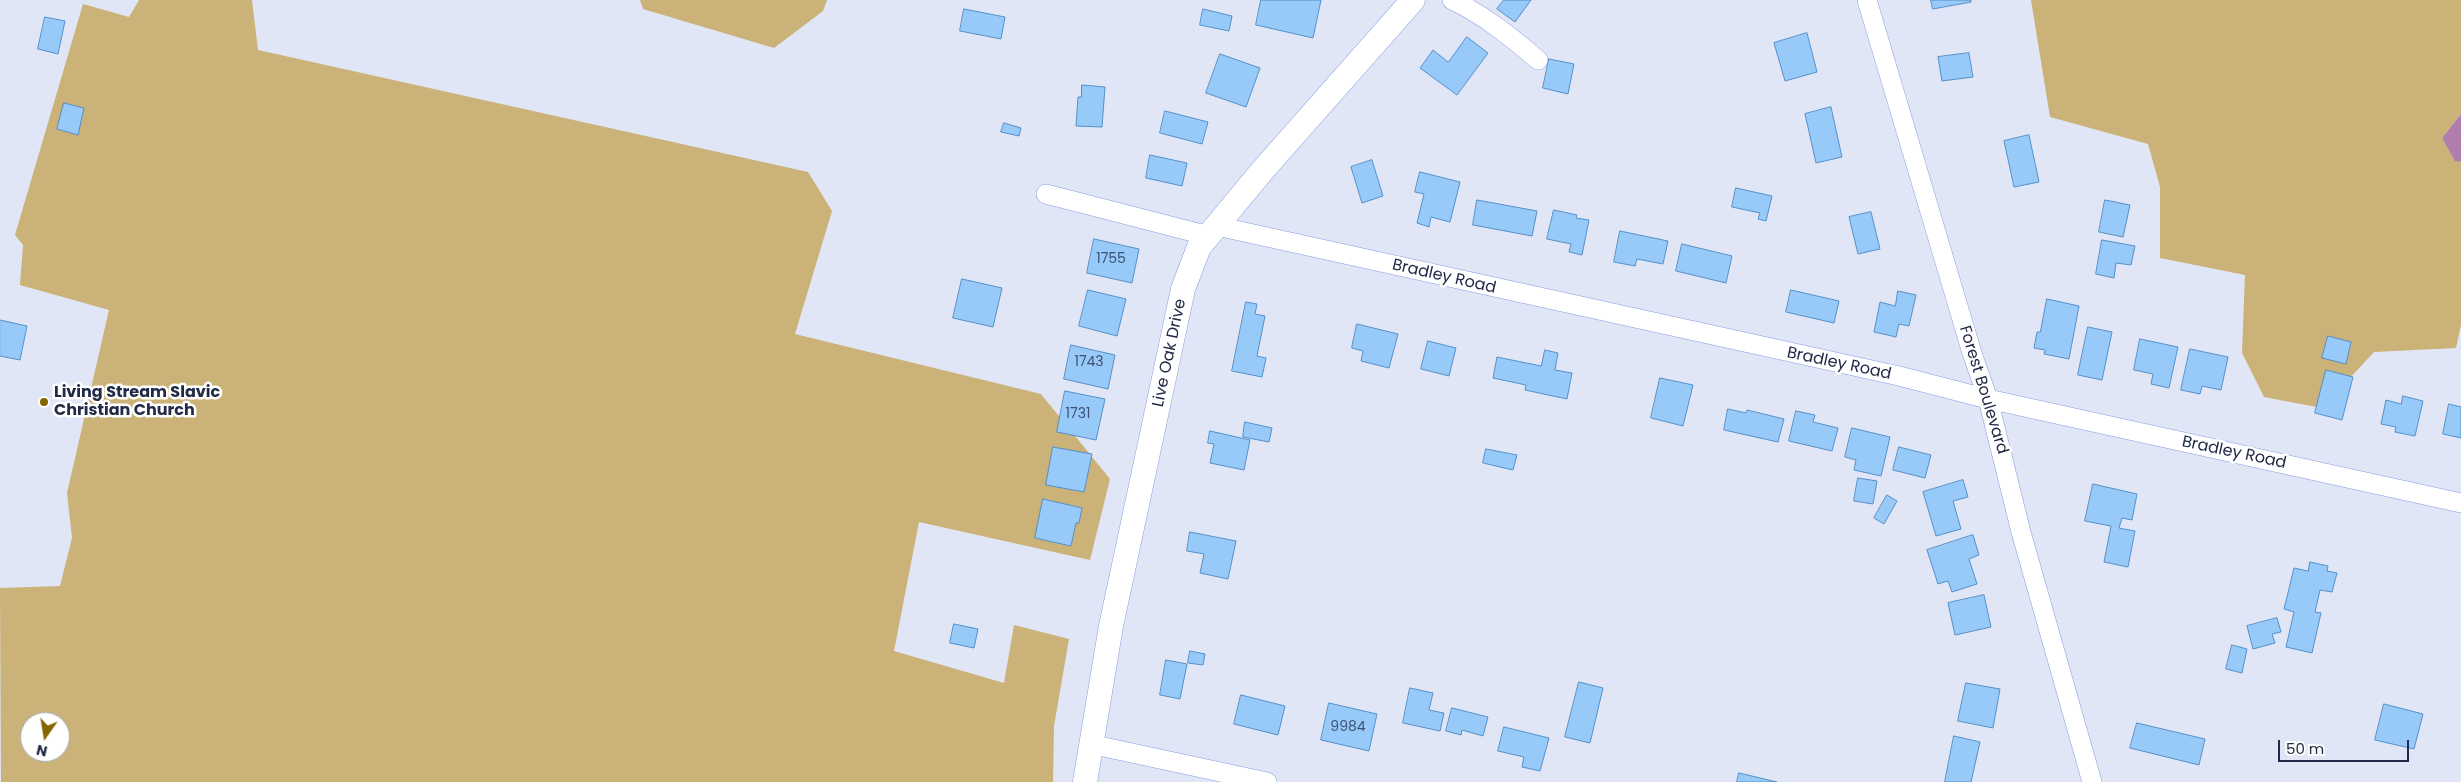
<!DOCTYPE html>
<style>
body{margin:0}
#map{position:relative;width:2461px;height:782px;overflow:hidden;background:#e0e6f5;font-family:Poppins,sans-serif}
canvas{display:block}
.north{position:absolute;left:20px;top:712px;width:50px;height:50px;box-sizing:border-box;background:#fff;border:1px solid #a6aab5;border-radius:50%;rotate:193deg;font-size:14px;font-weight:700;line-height:20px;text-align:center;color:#212a46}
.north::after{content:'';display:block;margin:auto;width:18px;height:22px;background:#856701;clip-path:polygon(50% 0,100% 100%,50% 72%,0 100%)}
.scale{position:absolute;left:2278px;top:740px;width:131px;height:22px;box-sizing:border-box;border:2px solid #212a46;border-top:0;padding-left:6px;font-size:15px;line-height:18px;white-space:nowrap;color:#212a46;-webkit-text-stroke:4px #fff;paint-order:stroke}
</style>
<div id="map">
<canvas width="2461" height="782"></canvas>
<div class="north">N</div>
<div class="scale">50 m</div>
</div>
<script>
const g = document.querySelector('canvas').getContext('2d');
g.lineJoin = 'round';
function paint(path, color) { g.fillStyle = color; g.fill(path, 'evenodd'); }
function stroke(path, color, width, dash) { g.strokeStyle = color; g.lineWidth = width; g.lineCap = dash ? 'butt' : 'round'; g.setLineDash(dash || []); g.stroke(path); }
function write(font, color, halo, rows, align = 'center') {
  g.font = font + ' Poppins,sans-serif'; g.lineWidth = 5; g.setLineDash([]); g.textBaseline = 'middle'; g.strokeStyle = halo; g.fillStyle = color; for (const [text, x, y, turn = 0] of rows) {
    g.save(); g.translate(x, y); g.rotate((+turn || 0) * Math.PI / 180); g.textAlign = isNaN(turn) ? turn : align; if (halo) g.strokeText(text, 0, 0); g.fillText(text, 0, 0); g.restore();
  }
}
paint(new Path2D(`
 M139 0H252L258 50 808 172 832 211 795 334 1041 394 1110 479 1090 560 919 522 894 651 1004 683 1014 625 1069 639 1054 726 1053 782H1L0 588 60 586 72 538 67 493 109 310 20 285 23 245 15 235 83 4 129 17ZM30 722H60V752H30Z
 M640 0H827L823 11 774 48 643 9Z
 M2031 0H2461V114L2442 138 2455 160 2461 162V325L2456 348 2374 352 2322 408 2264 397 2242 353 2245 275 2160 258V187L2148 144 2050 117Z`), '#cab278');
paint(new Path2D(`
 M2461 114V162L2455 161 2442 138Z`), '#af7eac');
const building = new Path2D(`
 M1261 0H1321L1313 38 1256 25Z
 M1504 0H1531L1515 22 1497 9Z
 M1931 0H1971V2L1933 9Z
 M964 9 1005 17 1001 39 960 31Z
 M1203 9 1232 16 1229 31 1200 25Z
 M45 17 65 21 58 54 38 49Z
 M1807 33 1817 72 1785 81 1774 43Z
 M1467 37 1488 53 1457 95 1420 68 1433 50 1448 62Z
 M1969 53 1973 77 1942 81 1938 57Z
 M1220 54 1260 68 1246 107 1206 93Z
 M1549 59 1574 64 1568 94 1543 88Z
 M1082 85 1105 87 1102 127 1076 126 1078 97H1081Z
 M64 103 84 108 78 135 57 129Z
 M1831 107 1842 157 1816 163 1805 114Z
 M1165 111 1208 122 1202 144 1160 133Z
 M1004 123 1021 128 1019 136 1001 132Z
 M2029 135 2039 182 2014 187 2004 141Z
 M1150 155 1187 163 1182 186 1146 178Z
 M1372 160 1383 196 1362 203 1351 167Z
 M1420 172 1460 182 1450 222 1431 217 1429 227 1417 223 1424 194 1415 192Z
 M1736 188 1772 196 1766 221 1758 219 1760 213 1732 207Z
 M1477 200 1537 211 1532 236 1473 225Z
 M2105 200 2130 205 2123 237 2099 232Z
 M1554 210 1577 215 1576 218 1589 220 1582 255 1569 252 1571 244 1547 239Z
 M1871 212 1880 249 1858 254 1849 217Z
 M1620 231 1668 241 1663 264 1637 259 1635 266 1614 262Z
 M1094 239 1139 249 1132 283 1087 273Z
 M2102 240 2135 246 2131 265 2116 263 2114 278 2096 274Z
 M1682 244 1732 256 1726 283 1676 271Z
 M962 279 1002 288 993 327 953 318Z
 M1088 290 1126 299 1117 336 1079 326Z
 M1791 290 1839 301 1834 323 1786 312Z
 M1898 291 1916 295 1909 326 1899 324 1896 337 1874 332 1880 302 1895 306Z
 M2047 299 2079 306 2069 359 2044 354 2045 350 2034 348 2037 332H2040Z
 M1246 302 1257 304 1255 314 1265 316 1257 356 1266 358 1262 377 1232 371Z
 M0 320 27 326 20 360 0 356Z
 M1357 324 1398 334 1389 368 1361 361 1363 351 1352 348Z
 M2088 327 2112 332 2102 380 2078 375Z
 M2328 336 2351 342 2346 364 2322 358Z
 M2140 339 2178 347 2169 388 2151 384 2153 374 2134 370Z
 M1428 341 1456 348 1449 376 1421 369Z
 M1071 345 1115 355 1108 389 1064 379Z
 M2190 349 2228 357 2221 390 2202 386 2200 394 2181 390Z
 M1545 350 1558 353 1555 370 1572 373 1567 399 1525 390 1526 385 1493 378 1497 357 1541 366Z
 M2326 370 2353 377 2342 420 2315 413Z
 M1660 378 1693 385 1683 426 1651 418Z
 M1065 391 1105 399 1096 440 1057 432Z
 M2403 396 2423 401 2415 436 2395 432 2396 427 2381 424 2386 400 2401 404Z
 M2449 404 2461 407V438L2443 434Z
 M1728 409 1746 413 1747 410 1784 419 1778 442 1724 430Z
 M1796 411 1815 415 1813 422 1838 428 1832 451 1789 441Z
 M1245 422 1272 428 1269 442 1243 437Z
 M1852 428 1890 437 1881 476 1854 470 1856 460 1845 457Z
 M1210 431 1250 440 1244 470 1210 463 1214 444 1208 443Z
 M1053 447 1092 454 1084 492 1046 485Z
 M1899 447 1931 455 1925 478 1893 470Z
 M1486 449 1517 455 1513 470 1483 463Z
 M1858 478 1877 481 1873 504 1854 501Z
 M1963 480 1968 497 1953 501 1961 529 1936 536 1923 492Z
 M2093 484 2137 494 2132 520 2122 518 2119 528 2135 531 2128 567 2104 562 2111 526 2085 521Z
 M1887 495 1897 501 1884 524 1874 518Z
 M1043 499 1082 508 1079 523H1076L1071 546 1035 538Z
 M1190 532 1236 541 1228 579 1200 573 1204 554 1187 551Z
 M1973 535 1979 555 1969 559 1977 584 1952 592 1948 581 1938 584 1927 550Z
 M2310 562 2328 566 2327 571 2337 573 2332 592 2320 590 2315 612 2321 613 2312 653 2286 647 2294 612 2284 609 2294 568 2308 571Z
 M1984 595 1991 627 1955 635 1948 603Z
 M2277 618 2281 632 2272 634 2275 643 2253 649 2247 626Z
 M954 624 978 629 974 648 950 643Z
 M2232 645 2247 649 2242 673 2226 669Z
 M1190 651 1205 654 1203 665 1188 663Z
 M1166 660 1187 664 1180 699 1160 695Z
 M1579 682 1603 688 1590 743 1565 737Z
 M1966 683 2000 689 1993 728 1958 721Z
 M1410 688 1433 693 1429 710 1444 713 1440 731 1403 723Z
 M1241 695 1285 706 1278 735 1234 724Z
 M1329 703 1377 714 1369 751 1321 740Z
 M2384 704 2423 714 2414 749 2375 740Z
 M1452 708 1488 717 1483 736 1462 730 1461 735 1446 731Z
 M2137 723 2205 739 2199 765 2130 748Z
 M1504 727 1549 738 1540 771 1522 767 1524 757 1498 751Z
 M1954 736 1980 742 1971 782H1945Z
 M1739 773 1777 782H1737Z`);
paint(building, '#97c9f9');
stroke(building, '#5590c8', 1);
const minor = new Path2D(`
 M1452 0C1484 15 1511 37 1538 60
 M1867 0 1972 353 1988 399 2021 532 2092 782
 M1046 194 1209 236
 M1217 226 1899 376 1988 399 2461 503
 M1090 744 1267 782`);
const major = new Path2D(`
 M1085 782 1111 626 1183 289 1199 247 1262 171 1413 0`);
stroke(minor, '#849de2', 20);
stroke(major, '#849de2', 25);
stroke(minor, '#fff', 19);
stroke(major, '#fff', 24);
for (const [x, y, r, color] of [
 [44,402,5,"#856701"]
]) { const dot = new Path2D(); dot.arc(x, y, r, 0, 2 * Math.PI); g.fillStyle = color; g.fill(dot); stroke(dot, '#fff', 2); }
write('14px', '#3e5273', null, [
 ["1755",1111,259],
 ["1743",1089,362],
 ["1731",1078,414],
 ["9984",1348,727]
]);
write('16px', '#212a46', '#fff', [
 ["Bradley Road",1444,277,13],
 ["Live Oak Drive",1170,353,-78],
 ["Bradley Road",1839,364,12],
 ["Forest Boulevard",1983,390,73],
 ["Bradley Road",2234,453,12]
]);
write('bold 16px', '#212a46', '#fff', [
 ["Living Stream Slavic",54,393],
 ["Christian Church",54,411]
], 'left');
</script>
